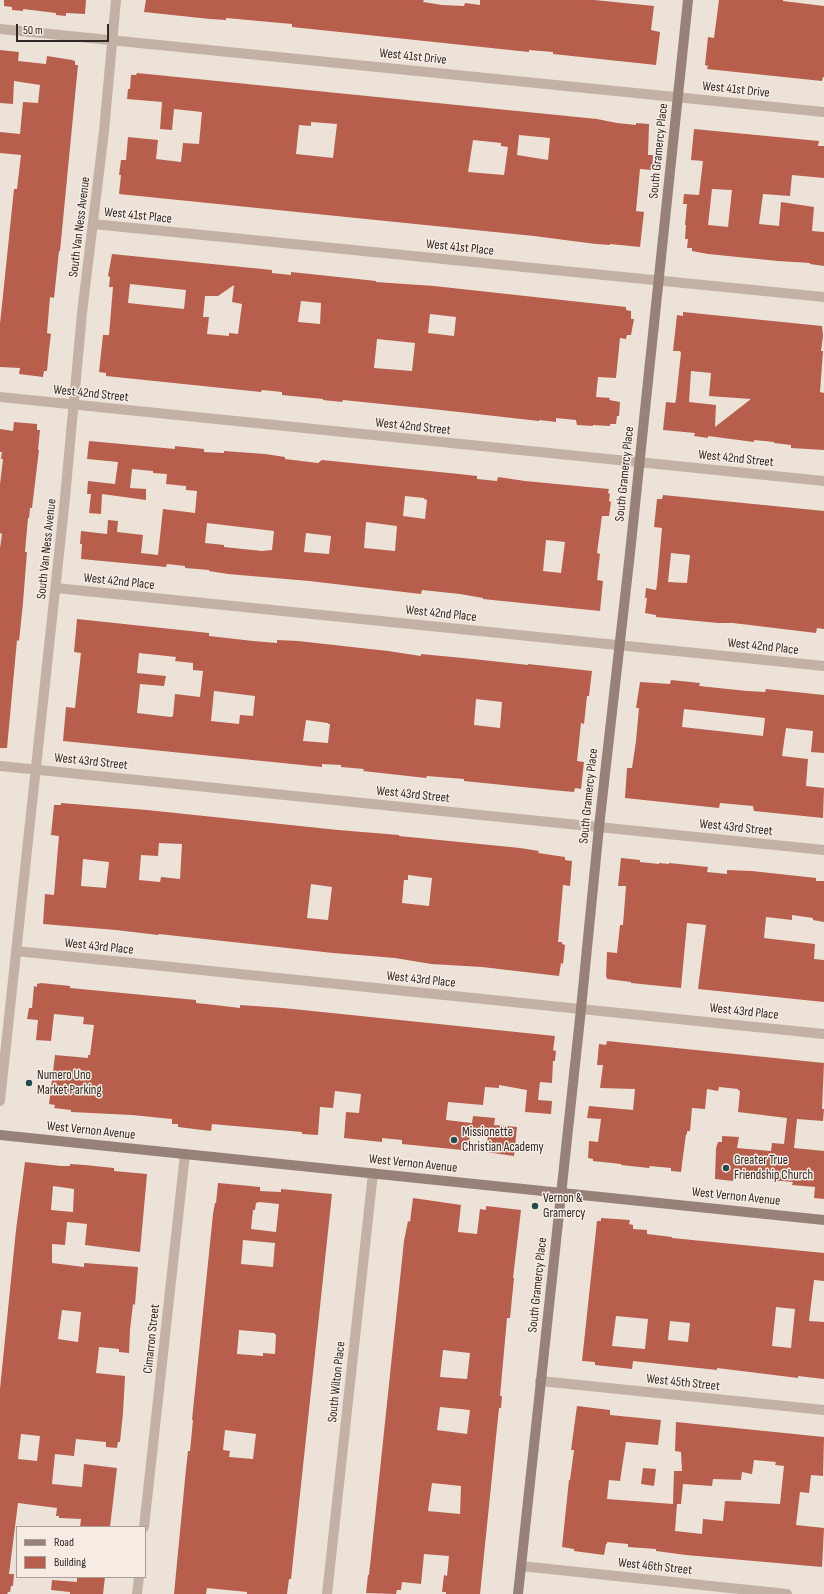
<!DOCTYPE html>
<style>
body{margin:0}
#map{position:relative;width:824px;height:1594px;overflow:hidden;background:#ede2d8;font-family:"Sofia Sans Condensed",sans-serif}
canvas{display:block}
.legend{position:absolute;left:16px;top:1526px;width:130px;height:52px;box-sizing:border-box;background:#f6ece4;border:1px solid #a79e98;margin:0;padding:5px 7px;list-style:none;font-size:12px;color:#312926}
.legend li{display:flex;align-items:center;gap:8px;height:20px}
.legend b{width:20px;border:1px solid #a79e98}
.scale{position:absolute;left:16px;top:24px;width:93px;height:18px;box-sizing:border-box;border:2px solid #312926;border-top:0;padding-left:5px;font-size:12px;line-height:14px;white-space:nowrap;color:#312926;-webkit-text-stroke:3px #f6ece4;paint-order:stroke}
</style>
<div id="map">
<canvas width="824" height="1594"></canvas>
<ul class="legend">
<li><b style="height:5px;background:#978178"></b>Road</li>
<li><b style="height:11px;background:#b75f4c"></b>Building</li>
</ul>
<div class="scale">50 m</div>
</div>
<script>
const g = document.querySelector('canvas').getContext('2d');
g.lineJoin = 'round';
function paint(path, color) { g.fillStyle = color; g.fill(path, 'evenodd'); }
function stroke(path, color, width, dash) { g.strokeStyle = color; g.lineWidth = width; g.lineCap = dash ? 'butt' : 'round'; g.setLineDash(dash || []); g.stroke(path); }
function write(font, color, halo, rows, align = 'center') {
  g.font = font + ' "Sofia Sans Condensed",sans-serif'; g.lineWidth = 3; g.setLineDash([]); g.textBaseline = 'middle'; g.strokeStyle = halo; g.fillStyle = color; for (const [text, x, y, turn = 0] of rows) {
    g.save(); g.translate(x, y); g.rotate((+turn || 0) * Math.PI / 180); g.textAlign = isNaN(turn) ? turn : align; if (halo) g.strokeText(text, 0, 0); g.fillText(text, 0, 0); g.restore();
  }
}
paint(new Path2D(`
 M4 0H86L85 14 66 13V16L56 15V13L23 9V11L12 10V7L4 6Z
 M146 0H424L423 2 442 5 464 6 465 3 480 5V0H594L654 6 651 30 660 32 656 65 553 54V52L529 50V52L292 27V24L226 18V20L210 19 144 12Z
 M719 0H783V1L824 6V77H823L822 81 707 69 708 66 705 65 708 37 714 38Z
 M0 50 19 52 18 61 46 64 47 56 72 60 75 61V65H78L60 251H59L54 298 50 297 47 333 51 334 49 350 47 371H44L43 377 19 374 20 368 0 367V324L14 189H17L21 155 0 153V132L20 134 23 102 38 103 40 85 14 81 13 104 0 103Z
 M137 73 597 119 617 123 636 125V123L649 124 648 155H653L652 170 640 169 636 211 644 212 640 247 610 244V245L596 244 534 236 119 194 121 175H119L121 160H126L128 137 158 140 156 159 181 162 183 143 199 144 202 112 174 109 172 130 160 129 162 102 127 99 128 89H130L131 75H136ZM311 122 337 124 333 158 296 154 299 125 311 126ZM519 135 550 138 548 160 517 155ZM473 140 501 143V146L508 147 504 175 468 172Z
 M694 129 819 141 818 146H824V178L792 175 790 196 763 194 759 224 779 226 781 202 814 207 812 231 824 232V266L810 264V263L778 261 708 254 692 251V248H687L688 239H685L686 225H685L687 204H683L684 194 699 195 703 161 691 160ZM712 189 732 190 728 227 708 225Z
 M112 254 272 270V273L291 275V272L376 281V282L434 286 626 307V310L631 311V319H634L631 335H627L626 339 620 338 616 378 598 377 596 397 610 398 609 400 620 402 619 416H617L616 424H610V426L593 425V426L577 425 576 420 556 418V422L539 420V421L441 410 343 400 342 402 323 400V399L282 395V392L262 390 261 392 106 376V373L99 372 103 335H109L113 287H109L110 277 108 276ZM130 284 186 290 184 309 128 303ZM234 285 232 302 242 304 238 334 229 333V336L207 334 209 317H203L205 296H218ZM301 301 321 303 320 324 298 322ZM430 314 456 317 454 336 428 333ZM377 339 415 343 412 371 374 368Z
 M683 312 822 326 823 336 821 351H823L820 392 824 393V450L791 448V445L774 443V442L754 440V442L708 436V438L694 436 695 433 663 430 666 402 675 403 676 399 681 353 680 351H673L677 315 683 316ZM691 371 711 373 709 396 751 399 715 427 716 405 689 402Z
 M14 422 37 424V430H40L38 450H39L32 508H30L29 518H28L25 552H27L23 603 19 641 17 640 7 748H0V548L2 534 0 533V484L3 459H1L2 452H0V429L13 431Z
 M89 441 175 449V446L204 449V452L224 453V451L265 454 285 457V459L318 463 322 460 459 474 477 476V479L497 481 498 477 525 481 609 489 608 493 610 494 609 501 611 502 609 516H602L597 553 600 554 597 580 603 581 600 611 483 599V598L460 594 422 590 421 594 309 581 228 574 209 571V570L185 568V566L167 564 166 567 81 559 82 544H80L81 531 107 534 108 520 118 521 117 532 143 535 141 553 158 555 163 509 195 513 197 491 186 490V486L166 484 167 474 153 473V471L132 469 130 488 146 489V500L102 494 101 514 89 513 91 494H87L88 481 115 484 118 462 87 459ZM405 496 424 498V499L427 500 425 519 403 516ZM366 522 397 526 395 551 364 548ZM207 523 274 531 272 550 262 551 224 547V545L205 543ZM306 533 331 536 329 554 304 552ZM546 540 565 542 561 573 543 571Z
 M663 495 824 511V629L817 628 816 633 733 623H718L656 617V615L645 613 647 598H645L646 588 656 590 657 584 662 528 654 527 657 499H662ZM671 553 690 555 687 583 668 582Z
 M77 619 209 633V636L253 641 277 643V640L298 641 388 651 421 656V654L473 659 528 665V664L592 671 589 696H587L584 724 581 723 577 761 584 762 581 789 575 788 574 792 552 790 464 781V779L427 776 426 778 363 771 364 769 341 767V765L322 764V767L63 741 66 707 75 708 81 653 74 652ZM139 653 176 657 175 661 193 663V670L203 671 200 697 175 694 173 716 171 717 137 713 140 684 164 686 166 676 137 673ZM214 691 255 696 253 716 240 715 239 724 211 721ZM476 699 502 702 500 728 474 725ZM306 720 328 723V724H330L328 743 303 741Z
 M671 680 700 683 699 686 747 691 765 692 766 689 824 695V753L811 752 813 731 786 728 782 756 808 759 806 786 824 788 823 818 754 811 753 806 720 803 719 808 625 798 627 768H632L636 741 639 708H636L640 682 670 684ZM684 709 765 718 763 736 682 727Z
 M61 803 147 810 338 830 399 835V836L520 848 539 851 538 853 565 857V860L572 861 570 886 563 885 558 942H562V944L565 945 563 964 561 963 559 976 482 967 431 964 395 958 333 953 159 934 158 935 116 930 43 924 45 894 54 895 59 836 51 835 54 805H61ZM159 843 182 844 180 879 161 877 160 882 139 880 141 855 158 856ZM83 859 109 862 106 888 81 886ZM408 875 432 878 429 906 402 903 404 880H408ZM311 884 332 887 328 920 307 918Z
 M621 858 640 860V862L659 864V863L669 864V863L708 867 707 872 727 874V870L752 871 816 878V881H824V922L813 920V918L792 915V920L766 917 764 938 815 944 814 959 824 960V1002L698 989 706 925 687 923 681 988 631 983V982L607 979V977H606L607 952 617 953 620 925H623L626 886H618Z
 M41 983 70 986V988L196 1000V1003L215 1005 240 1008V1005L283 1008 555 1036 553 1050 556 1051 555 1061H553L552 1083 540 1082 538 1100 552 1101 551 1114 525 1112 527 1090 499 1085V1088L485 1087 483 1105 448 1102 446 1120 472 1123 473 1116 495 1118 494 1125 517 1127 514 1156 486 1152 488 1136 470 1134 469 1148 462 1147V1150L402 1144V1140L382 1138V1142L344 1138 346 1112 359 1113 361 1094 335 1091 333 1108 320 1107 318 1135 302 1134V1132L212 1124 211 1131 178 1127V1124H172V1119L132 1115 71 1112V1110L54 1108 55 1105 49 1104 55 1055 88 1058V1055H90L94 1025 83 1024 84 1017 54 1014 51 1041 36 1040 38 1020 27 1019 29 1008H32L34 986 37 987V984Z
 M607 1041 824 1063 822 1109H824L823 1121 797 1119 794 1148 824 1151V1199L814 1198 815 1187 792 1185 793 1182 734 1177 733 1181 715 1179 716 1148 718 1142H722V1136L739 1137 737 1148 771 1151 772 1143 784 1144 787 1118 738 1112 740 1091 738 1090V1089L719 1087 718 1091 707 1089 705 1109 692 1108 690 1131H687V1134H686L681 1172 671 1171V1168L650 1166 649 1168 621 1165V1164L593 1161V1159L588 1158 589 1141 598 1142 601 1119 587 1118 589 1106 633 1110 635 1089 600 1088 603 1065H597L599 1044 606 1045Z
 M25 1162 61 1166H70V1164L85 1165 114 1168V1171L147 1174 140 1252 85 1245 87 1224 67 1222 65 1245 52 1244V1263L84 1267V1263L138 1267 135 1305 133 1304 130 1330 129 1353 119 1352V1349L99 1347 96 1373 125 1376 123 1413 120 1442H118L117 1448 106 1447V1442L76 1439 74 1456 55 1454 52 1484 82 1487 84 1464 117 1468 110 1527H80L81 1519 59 1518V1516H56L57 1508 18 1503 9 1574H14L13 1586H11L10 1592H8L7 1594H0V1389L16 1230ZM53 1186 74 1189 73 1212 51 1210ZM62 1310 81 1312 78 1342 58 1339ZM21 1434 40 1436 37 1461 18 1459Z
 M218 1183 260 1187V1191L281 1192V1189L332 1194 291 1579H289L287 1594H247V1592L207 1588 206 1594H174L186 1469 188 1451H190L193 1420H192L213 1214 215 1203H216ZM259 1202 279 1204 276 1232 251 1229 253 1210H255L256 1203ZM243 1240 275 1243 273 1267 241 1264ZM239 1330 274 1333 276 1335 275 1354 263 1353V1356L237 1354ZM225 1430 256 1434 253 1459 229 1457 230 1451 223 1450Z
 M413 1198 461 1205 458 1232 477 1234 480 1209 486 1210V1206L521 1210 513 1278H514L510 1318H507L500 1396H502L501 1408H499L480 1594H446V1592H442L444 1575 447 1576 449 1556 424 1554 421 1584 402 1582 401 1590H397L396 1594 366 1593 368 1575H369L404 1241 408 1221 410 1222ZM443 1350 470 1353 467 1379 440 1377ZM440 1407 470 1410 467 1434 437 1430ZM432 1483 461 1486 460 1514 428 1511Z
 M601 1218 630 1220 629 1224 633 1225V1229L647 1230V1234L672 1237V1238L824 1253V1281L814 1280 809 1321 824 1322V1379L798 1376V1378L717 1368V1370L633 1361 632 1369 595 1365V1362L582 1361 597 1221H601ZM776 1307 795 1309 791 1348 772 1346ZM616 1316 648 1319 645 1349 612 1346ZM670 1321 690 1323 688 1342 668 1340Z
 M577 1406 610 1410V1415L661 1420 658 1445 626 1442 620 1481 609 1480 607 1499 673 1504 674 1471H682L681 1452 675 1451 676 1422 824 1437 823 1476 811 1475 809 1493 800 1492 796 1525 824 1528 822 1567 686 1555 656 1551V1549L628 1547V1544L607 1542V1544H606L604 1555 574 1551V1549L562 1547 569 1480H570L574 1450H571ZM754 1460 776 1462 775 1465 784 1466 780 1504 725 1501 723 1521 703 1519 702 1534 675 1531 677 1504H681L683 1484 712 1486 713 1479 741 1480 742 1472 752 1474Z
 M643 1468 656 1469 654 1486 641 1484Z
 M77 1577H105L103 1594H70V1592L51 1590 52 1580 77 1582Z`), '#b75f4c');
stroke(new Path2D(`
 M0 29 824 112
 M93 224 824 297
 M0 397 824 481
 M56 588 824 666
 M0 766 824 850
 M16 951 824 1034
 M0 1101 65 498 82 313 104 131 116 0
 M540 1381 824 1410
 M144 1527 185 1154
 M521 1566 787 1594
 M137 1594 139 1577
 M327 1594 373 1173`), '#c4b1a6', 10);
stroke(new Path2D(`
 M0 1135 824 1220
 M518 1594 581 1009 599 827 630 553 688 0`), '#978178', 10);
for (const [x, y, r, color] of [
 [29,1083,4,"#214d4d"],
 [454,1140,4,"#214d4d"],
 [726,1168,4,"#214d4d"],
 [535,1206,4,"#214d4d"]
]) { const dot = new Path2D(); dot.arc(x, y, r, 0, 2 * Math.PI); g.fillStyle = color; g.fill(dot); stroke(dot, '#f6ece4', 1.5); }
write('13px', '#312926', '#f6ece4', [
 ["West 41st Drive",413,57,6],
 ["West 41st Drive",736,90,6],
 ["South Gramercy Place",659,151,-84],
 ["West 41st Place",138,216,6],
 ["South Van Ness Avenue",80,227,-83],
 ["West 41st Place",460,248,6],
 ["West 42nd Street",91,394,6],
 ["West 42nd Street",413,427,6],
 ["West 42nd Street",736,459,6],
 ["South Gramercy Place",625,474,-84],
 ["South Van Ness Avenue",47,549,-84],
 ["West 42nd Place",119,582,6],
 ["West 42nd Place",441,614,6],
 ["West 42nd Place",763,647,6],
 ["West 43rd Street",91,762,6],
 ["West 43rd Street",413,795,6],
 ["South Gramercy Place",589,796,-84],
 ["West 43rd Street",736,828,6],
 ["West 43rd Place",99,947,6],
 ["West 43rd Place",421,980,6],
 ["West 43rd Place",744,1012,6],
 ["West Vernon Avenue",91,1131,6],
 ["West Vernon Avenue",413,1164,6],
 ["West Vernon Avenue",736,1197,6],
 ["South Gramercy Place",538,1285,-84],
 ["Cimarron Street",152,1339,-84],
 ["South Wilton Place",337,1382,-84],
 ["West 45th Street",683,1383,6],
 ["West 46th Street",655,1567,6]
]);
write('13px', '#312926', '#f6ece4', [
 ["Numero Uno",37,1076],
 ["Market Parking",37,1091],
 ["Missionette",462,1133],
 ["Christian Academy",462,1148],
 ["Greater True",734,1161],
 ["Friendship Church",734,1176],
 ["Vernon &",543,1199],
 ["Gramercy",543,1214]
], 'left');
</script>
